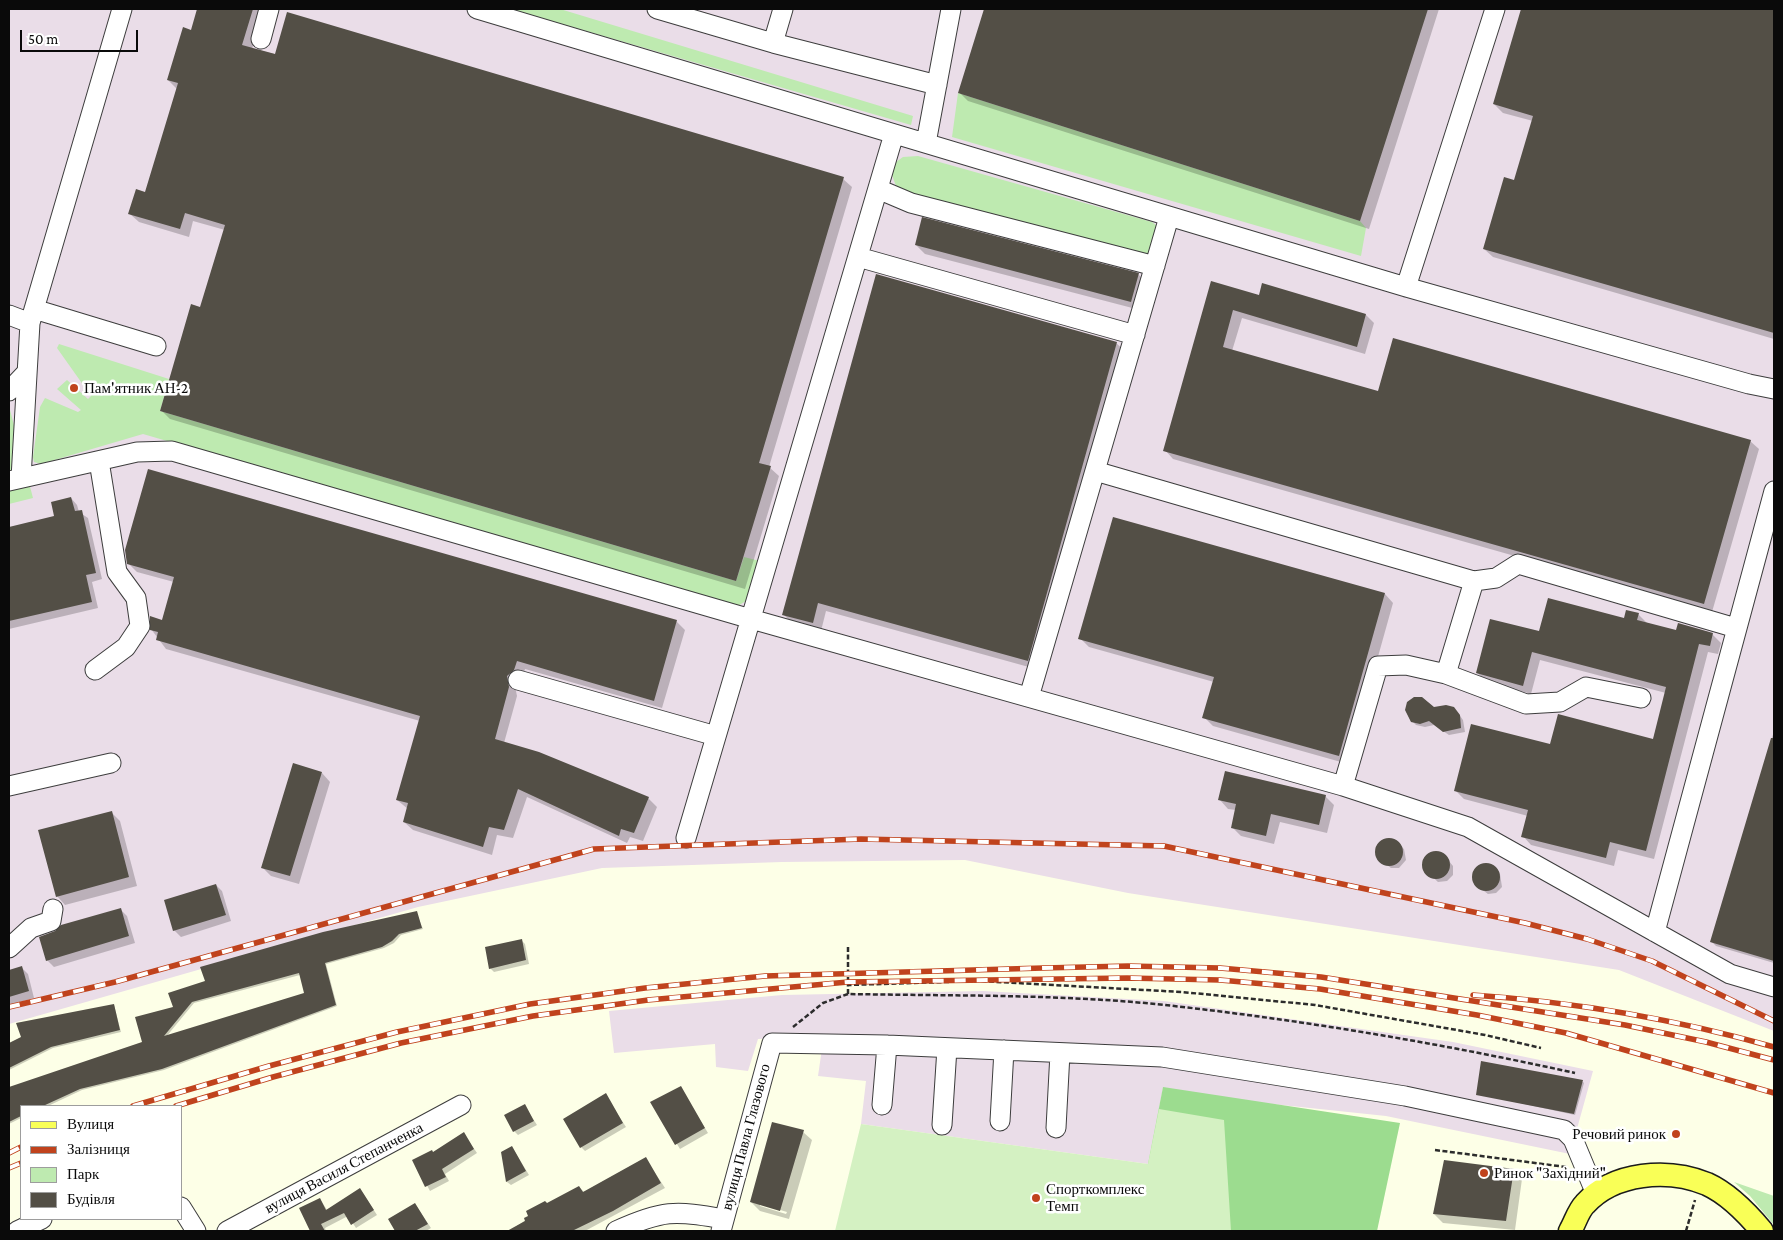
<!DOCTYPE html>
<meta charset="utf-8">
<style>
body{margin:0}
#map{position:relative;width:1783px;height:1240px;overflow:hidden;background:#fdffe7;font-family:"Crimson Pro",serif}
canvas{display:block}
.frame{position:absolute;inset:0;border:10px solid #0a0a0a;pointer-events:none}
.legend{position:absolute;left:20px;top:1105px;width:162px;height:115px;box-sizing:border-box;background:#fff;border:1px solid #9d9d9d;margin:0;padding:6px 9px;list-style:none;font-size:15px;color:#0a0a0a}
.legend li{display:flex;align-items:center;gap:10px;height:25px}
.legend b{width:25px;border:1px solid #9d9d9d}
.scale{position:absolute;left:20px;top:30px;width:118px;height:22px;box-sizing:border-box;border:2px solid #0a0a0a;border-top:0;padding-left:6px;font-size:15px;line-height:18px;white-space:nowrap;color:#0a0a0a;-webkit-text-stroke:4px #fff;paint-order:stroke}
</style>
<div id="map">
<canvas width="1783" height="1240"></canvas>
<div class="frame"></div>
<ul class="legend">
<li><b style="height:6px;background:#f9ff57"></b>Вулиця</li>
<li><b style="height:6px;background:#c0431d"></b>Залізниця</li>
<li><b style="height:14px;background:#beeab0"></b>Парк</li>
<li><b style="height:14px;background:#534f46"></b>Будівля</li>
</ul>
<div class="scale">50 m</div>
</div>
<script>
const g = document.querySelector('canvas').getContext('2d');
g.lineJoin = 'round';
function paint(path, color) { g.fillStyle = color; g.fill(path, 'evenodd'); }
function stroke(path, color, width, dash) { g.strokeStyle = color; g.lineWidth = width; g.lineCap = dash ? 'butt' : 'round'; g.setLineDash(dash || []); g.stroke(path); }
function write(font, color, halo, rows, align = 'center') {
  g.font = font + ' "Crimson Pro",serif'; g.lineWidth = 5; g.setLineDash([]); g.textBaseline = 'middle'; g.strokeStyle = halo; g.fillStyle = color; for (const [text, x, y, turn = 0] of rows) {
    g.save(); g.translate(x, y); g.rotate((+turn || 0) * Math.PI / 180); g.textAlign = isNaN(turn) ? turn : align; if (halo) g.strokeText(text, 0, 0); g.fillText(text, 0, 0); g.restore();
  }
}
paint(new Path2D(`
 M9 9H1774V1031L1619 970 1128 893 965 860 782 862 602 868 418 907 9 1024Z
 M983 991 1164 1001 1453 1042 1593 1071 1570 1154 1386 1116 1253 1102 1163 1088 1148 1164 861 1124 866 1081 818 1076 824 1035 758 1039 748 1071 716 1067 715 1044 614 1053 609 1011 782 995Z`), '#eadde8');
paint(new Path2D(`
 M510 9H560L913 116 911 125Z
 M958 93 1360 221 1366 228 1361 256 952 137Z
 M918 156 1152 222 1160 228 1152 254 1137 256 919 199 896 186 892 175 896 162 903 157Z
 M59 344 169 379 160 411 736 581 744 557 764 562 751 598 736 607 143 434 41 464 34 462 33 457 40 407 45 398 78 412 81 410 57 389 67 380 88 399 91 396 57 348Z
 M9 406 33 498 9 504Z
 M1734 1182 1774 1196V1225L1750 1196Z`), '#beeab0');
paint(new Path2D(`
 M1163 1087 1400 1123 1377 1231H1142L1148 1164Z`), '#9cdc8f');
paint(new Path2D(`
 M1159 1109 1224 1120 1231 1231H835L861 1124 1148 1164Z`), '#d4f1c2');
paint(new Path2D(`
 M199 9H264L252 49 843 179 852 187 769 467 779 476 745 589 170 419 161 410 201 309 225 230 193 221 189 237 139 222 130 214 146 194 177 89 168 80 192 31Z
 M986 9H1439L1369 229 968 101 959 92Z
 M1522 9H1774V339L1493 257 1484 249 1515 182 1533 121 1503 113 1494 104Z
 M916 245 1138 274 1147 283 1140 310 925 254Z
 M1212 283 1259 296 1366 315 1374 323 1365 354 1242 318 1232 351 1379 393 1750 441 1759 449 1712 612 1173 459 1165 450Z
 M1116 343 1125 351 1036 669 826 611 821 631 792 623 784 615Z
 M71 498 77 505 79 512 88 518 102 579 92 582 98 608 9 629V528L55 517Z
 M128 563 676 621 685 630 662 708 525 669 523 678 515 686 517 696 504 743 648 798 657 807 643 841 630 837 627 843 527 797 513 838 497 835 492 855 413 830 404 822 408 809 397 800 420 721 166 649 151 629 162 621 174 582 137 572Z
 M1385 594 1393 603 1348 764 1213 726 1204 717 1214 682 1089 647 1080 638Z
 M1638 614 1647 623 1677 632 1712 634 1721 643 1718 654 1708 652 1654 859 1618 850 1614 866 1531 845 1523 836 1528 816 1464 799 1455 790 1551 746 1653 740 1666 693 1540 660 1531 694 1486 681 1477 673 1540 633 1625 620Z
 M1418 698 1425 700 1434 708 1458 713 1463 720 1465 732 1449 735 1434 725 1425 727 1416 725 1412 721Z
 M1774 731V963L1716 946 1712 942Z
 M322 773 330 782 299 884 271 876 262 867Z
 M1325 796 1334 805 1327 833 1280 822 1274 844 1241 836 1232 827 1236 810 1228 809 1220 800Z
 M111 812 120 821 137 886 65 905 57 896Z
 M1392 840 1404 849 1406 860 1399 868H1391L1379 859 1377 848 1381 842Z
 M1432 853 1444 855 1453 866V875L1447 881 1438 882 1424 869 1426 858Z
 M1489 865 1500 874 1502 887 1496 893 1488 894 1476 885 1473 877 1478 867Z
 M216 885 222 891 231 921 181 937 174 930Z
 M120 909 127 916 135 943 54 967 47 960Z
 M416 912 423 929 401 935 394 943 384 948 326 964 337 1006 164 1070 82 1090 48 1106H21V1118L9 1124V1088L144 1042 174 1008ZM300 975 306 994 166 1037 194 1003Z
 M521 940 525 944 529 964 494 972 490 968Z
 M22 968 28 974 34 998 9 1005V971Z
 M114 1005 121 1032 53 1048 9 1070V1045L22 1038Z
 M1583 1082 1584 1083 1575 1115 1478 1094Z
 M680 1087 708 1133 680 1149 652 1103Z
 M605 1095 626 1127 585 1151 581 1147Z
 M524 1105 537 1125 518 1135 514 1131Z
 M803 1132 812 1140 789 1219 760 1211 751 1202ZM760 1204 787 1212 786 1214 760 1206Z
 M464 1134 477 1153 445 1174 449 1181 430 1191 413 1160 434 1153Z
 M512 1147 529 1175 511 1185 507 1182 502 1152Z
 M646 1159 665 1188 585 1231H510L547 1205 579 1187 584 1192Z
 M1514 1170 1522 1179 1515 1230 1443 1223 1434 1214Z
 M360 1189 377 1215 356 1228 348 1216 325 1228 326 1231H312L301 1209 320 1199 327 1210Z
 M415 1204 431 1228 426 1231H396L389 1219Z`), '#0003');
paint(new Path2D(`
 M197 9H253L242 45 275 54 287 12 844 177 759 463 771 466 736 581 160 411 191 304 200 307 225 225 185 213 180 229 128 214 136 189 145 192 178 83 167 80 183 27 191 30Z
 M984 9H1428L1360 221 958 93Z
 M1521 9H1774V333L1483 249 1504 177 1514 180 1533 116 1493 104Z
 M922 217 1139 273 1131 302 915 245Z
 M876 274 1117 342 1028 661 818 603 813 623 782 615Z
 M1211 281 1259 295 1262 283 1366 314 1357 347 1233 310 1223 347 1378 391 1393 338 1751 440 1704 604 1163 451Z
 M148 469 677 620 654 701 517 661 514 670 507 676 509 687 495 739 539 752 649 797 634 833 621 829 619 836 518 789 504 830 489 827 483 847 403 822 408 803 396 800 420 716 156 640 158 632 150 630V616L162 620 174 577 127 564 125 550Z
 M71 497 75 511 82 510 96 573 86 575 92 602 9 621V527L54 516 51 502Z
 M1113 517 1385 593 1339 756 1202 718 1214 677 1078 639Z
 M1548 598 1624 618 1626 610 1639 613 1637 620 1676 630 1678 623 1713 633 1710 646 1699 644 1646 851 1610 842 1606 858 1521 837 1528 810 1454 791 1471 724 1550 744 1558 714 1653 739 1666 687 1532 652 1523 686 1476 673 1490 619 1539 631Z
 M1414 697H1422L1434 707 1446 705 1454 707 1460 715 1461 728 1443 732 1429 721 1420 724 1411 722 1405 710 1407 702Z
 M1771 738H1774V961L1710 942Z
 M293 763 322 772 290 876 261 868Z
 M1225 771 1326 795 1319 825 1271 814 1266 836 1231 828 1236 804 1218 800Z
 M112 811 129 877 56 897 38 830Z
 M1375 852a14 14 0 1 1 28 0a14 14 0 1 1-28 0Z
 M1422 865a14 14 0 1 1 28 0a14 14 0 1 1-28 0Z
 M1472 877a14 14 0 1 1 28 0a14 14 0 1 1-28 0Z
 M216 884 226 915 173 931 164 900Z
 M121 908 129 936 46 961 39 937 55 931 61 925Z
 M417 911 422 928 399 934 392 941 382 947 325 963 336 1005 162 1069 80 1089 43 1106H21V1116L9 1122V1087L142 1042 135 1017 173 1007 168 993 205 981 200 967 323 932ZM299 973 304 993 164 1036 192 1002Z
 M522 939 526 960 489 969 485 947Z
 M22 966 29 991 9 997V970Z
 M114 1004 120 1030 51 1047 9 1068V1043L21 1037 16 1023Z
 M1481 1061 1583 1080 1574 1114 1476 1095Z
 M681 1086 705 1128 675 1145 650 1102Z
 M606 1093 623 1123 580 1148 563 1119Z
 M525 1104 534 1121 513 1132 504 1115Z
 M772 1122 804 1130 780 1211 750 1202Z
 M464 1132 474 1149 442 1169 446 1177 425 1187 412 1160 432 1150 433 1152Z
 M512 1146 526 1171 506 1182 501 1152Z
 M646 1157 661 1183 613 1211 572 1231H507L525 1221 524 1218 528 1216 526 1211 545 1201 547 1203 579 1186 583 1192Z
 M1444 1160 1514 1169 1506 1221 1433 1214Z
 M360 1188 374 1210 351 1225 344 1213 321 1224 325 1231H310L299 1208 320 1198 326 1210Z
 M415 1203 428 1224 415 1231H395L388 1219Z`), '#534f46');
const minor = new Path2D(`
 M477 9 1406 287 1749 384 1774 389
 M657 9 773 43 937 85
 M261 39 269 9
 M773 43 783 9
 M926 143 951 9
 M878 189 911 203 1155 266
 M858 257 1135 335
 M1406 287 1495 9
 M34 309 156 346
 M9 315 30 323
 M9 391 27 372
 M1095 471 1474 581 1496 578 1518 564 1736 628
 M21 478 30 323 122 9
 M9 481 137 452 172 451 751 619 1343 786 1468 827 1730 974 1774 987
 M95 670 126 647 140 626 136 598 117 572 99 461
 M1446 674 1474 581
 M518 680 716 736
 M1029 697 1169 217
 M9 786 111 763
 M1343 786 1378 666 1406 665 1446 674 1526 704 1560 702 1586 687 1641 698
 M686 838 894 134
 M1655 932 1774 491
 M9 948 31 928 51 921 53 909
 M882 1105 887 1045
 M1000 1121 1004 1050
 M942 1125 947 1048
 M1056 1128 1060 1053
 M181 1207 196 1231
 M17 1231 42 1219
 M227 1231 461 1105
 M616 1231C662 1210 675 1210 724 1219
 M721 1231 772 1043 887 1045 1162 1057 1405 1096 1564 1130 1573 1139 1596 1194`);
const major = new Path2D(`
 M1570 1231C1575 1223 1578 1211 1585 1204 1614 1172 1668 1168 1707 1184 1729 1194 1747 1213 1762 1231`);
stroke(minor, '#3d3d3d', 21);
stroke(major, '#1b1b1b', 25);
stroke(new Path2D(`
 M848 947V985
 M848 994V985L980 981 1182 992 1315 1005 1485 1035 1541 1048
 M793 1027 823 1003 848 994C952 996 1061 994 1165 1005 1302 1020 1439 1043 1575 1073
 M1435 1150 1566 1167
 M1686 1231 1695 1200`), '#2c2c2c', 2.5, [5, 2.5]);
stroke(minor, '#fff', 19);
stroke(major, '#f9ff57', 22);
const rail = new Path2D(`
 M1473 995C1575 1002 1675 1019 1774 1047
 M9 1007 115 982 594 849 861 839 1164 846 1525 923 1587 939 1652 961 1774 1021
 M133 1106 269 1066 397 1032 530 1004 645 988 765 976 1043 968 1128 966 1220 968 1321 977 1625 1025 1706 1042 1774 1060
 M176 1106 273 1077 401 1043 533 1016 648 1000 848 982 1127 978 1220 980 1320 989 1477 1015 1566 1033 1774 1093
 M9 1153 21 1147
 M9 1168 21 1163`);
stroke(rail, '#c0431d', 5.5);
stroke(rail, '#fff', 4, [11]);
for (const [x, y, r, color] of [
 [74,388,5,"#c0431d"],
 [1676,1134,5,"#c0431d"],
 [1484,1173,5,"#c0431d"],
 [1036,1198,5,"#c0431d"]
]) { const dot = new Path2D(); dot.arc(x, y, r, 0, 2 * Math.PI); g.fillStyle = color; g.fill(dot); stroke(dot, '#fff', 2); }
write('15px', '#0a0a0a', '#fff', [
 ["Пам'ятник АН-2",84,388],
 ["Речовий ринок",1666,1134,"right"],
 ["Ринок \"Західний\"",1494,1173],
 ["Спорткомплекс",1046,1189],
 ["Темп",1046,1206]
], 'left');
write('15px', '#0a0a0a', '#fff', [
 ["вулиця Павла Глазового",746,1137,-75],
 ["вулиця Василя Степанченка",344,1168,-28]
]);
</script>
